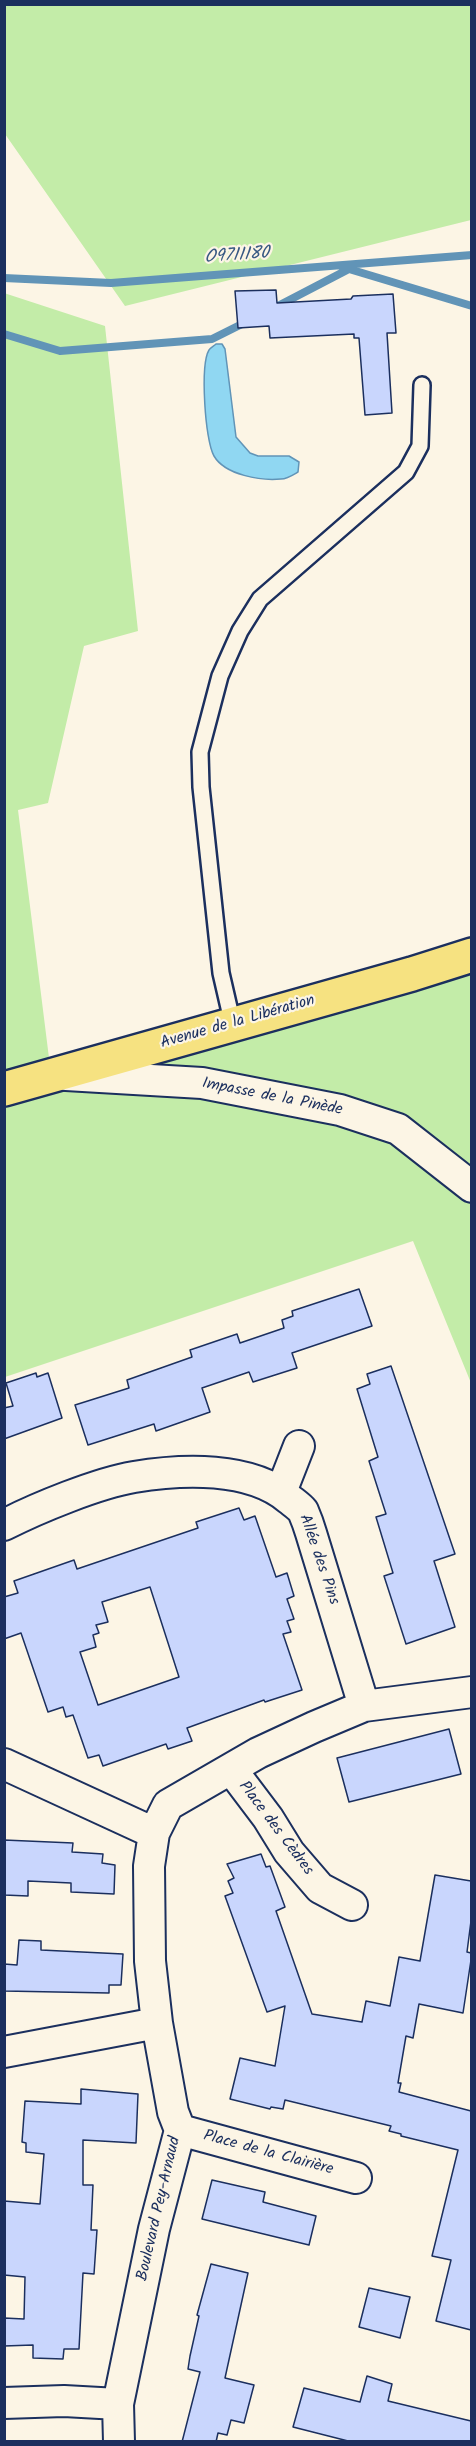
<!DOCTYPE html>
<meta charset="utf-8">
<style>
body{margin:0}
#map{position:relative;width:476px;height:2446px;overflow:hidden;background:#fcf5e5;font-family:Kalam,sans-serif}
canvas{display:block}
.frame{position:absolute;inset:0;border:6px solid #1b2f5e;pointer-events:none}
</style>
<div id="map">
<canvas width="476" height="2446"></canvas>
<div class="frame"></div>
</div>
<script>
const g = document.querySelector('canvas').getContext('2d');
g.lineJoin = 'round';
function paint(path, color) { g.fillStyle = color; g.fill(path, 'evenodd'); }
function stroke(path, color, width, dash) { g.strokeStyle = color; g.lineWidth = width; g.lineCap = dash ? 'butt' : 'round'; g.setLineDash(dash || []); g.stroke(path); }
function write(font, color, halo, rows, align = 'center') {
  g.font = font + ' Kalam,sans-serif'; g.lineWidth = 4.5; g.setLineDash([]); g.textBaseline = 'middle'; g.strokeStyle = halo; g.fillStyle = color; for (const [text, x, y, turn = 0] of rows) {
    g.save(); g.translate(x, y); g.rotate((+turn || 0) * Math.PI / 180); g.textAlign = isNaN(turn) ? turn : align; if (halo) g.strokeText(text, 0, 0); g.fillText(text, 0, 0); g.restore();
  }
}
paint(new Path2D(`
 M4 5H471V220L125 306 5 134Z
 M4 293 105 326 138 631 84 646 48 803 18 810 51 1074 471 955V1383L413 1241 5 1377Z`), '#c3eca8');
const water = new Path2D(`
 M216 344H222L225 349 236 437 250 453 258 456H289L299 462 298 472C293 475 287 479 281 479 261 481 225 475 214 456 205 441 200 365 209 350 210 348 214 346 216 344Z`);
paint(water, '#90d7f2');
stroke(water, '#6194b7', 1.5);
stroke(new Path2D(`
 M4 278 111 283 472 255
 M274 308 349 269 472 306
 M4 334 60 351 212 339 246 322`), '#6194b7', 8);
const building = new Path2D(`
 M276 290 277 303 351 299 353 296 393 294 396 333H387L392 413 365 415 359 338H354V334L270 338 269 326 238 328 235 291Z
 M359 1289 372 1326 292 1353 297 1368 253 1382 249 1372 202 1388 210 1412 156 1431 154 1424 88 1445 75 1405 129 1388 127 1380 192 1357 190 1350 237 1334 240 1343 284 1328 282 1320 293 1316 292 1311Z
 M391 1366 455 1554 434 1561 455 1627 406 1644 384 1576 393 1573 376 1517 386 1514 369 1461 378 1457 357 1389 370 1384 367 1374Z
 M36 1373 37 1377 48 1373 62 1418 4 1439V1408L13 1406 6 1383Z
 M239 1508 244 1520 255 1516 276 1577 287 1573 294 1596 287 1599 294 1619 287 1621 291 1632 283 1634 302 1690 265 1702 264 1700 187 1728 192 1741 168 1749 166 1744 103 1766 99 1755 88 1758 73 1715 66 1717 63 1707 48 1712 21 1633 4 1639V1597L18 1593 14 1581 74 1560 77 1569 198 1528 196 1522ZM150 1587 179 1677 98 1705 80 1652 96 1647 93 1635 99 1633 96 1625 108 1622 102 1602Z
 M449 1729 461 1774 349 1802 337 1758Z
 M4 1840 73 1843 72 1852 103 1854 102 1863 115 1865 114 1894 71 1892V1883L28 1881V1896L4 1895Z
 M261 1854 266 1867 270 1866 285 1907 276 1911 312 2014 362 2022 366 2001 390 2006 399 1957 420 1961 435 1875 471 1881V1921L467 1952 471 1953V1960L463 2013 419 2004 413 2038 406 2036 398 2083H401L399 2092 471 2111V2330L436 2321 451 2260 432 2256 458 2150 401 2136V2134L389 2131 391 2126 285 2100 283 2109 271 2107 270 2109 230 2099 240 2058 275 2066 285 2006 267 2012 225 1896 233 1893 228 1881 234 1878 227 1864Z
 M19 1940 41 1941V1950L123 1954 121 1985H109V1993L4 1991V1964L17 1965Z
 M81 2089 138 2094 136 2143 83 2140V2185H93L91 2230H97L94 2274 83 2273 79 2349H64L63 2359 33 2358V2345L4 2346V2318L24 2319 25 2277 4 2275V2201L40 2204 44 2154 26 2152V2143L22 2142 25 2101 81 2104Z
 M212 2180 265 2192 263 2202 316 2216 309 2245 202 2219Z
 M211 2264 248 2273 225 2378 254 2385 244 2423 231 2420 227 2435 218 2433 216 2442H182L200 2372 188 2369 190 2356 199 2316 197 2315Z
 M369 2288 410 2297 400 2338 359 2327Z
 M367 2376 392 2384 388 2401 471 2421V2442H352L293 2427 304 2388 360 2402Z`);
paint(building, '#c9d6fd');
stroke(building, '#1b2f5e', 1.5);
const lane = new Path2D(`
 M233 1025 221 973 201 787 200 752 220 676 240 631 260 599 406 472 420 446 422 385`);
const street = new Path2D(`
 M66 1075 202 1083 340 1110 398 1129 472 1187
 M281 1492 299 1446
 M4 1525C37 1508 98 1483 134 1477 182 1469 250 1466 289 1499 294 1503 300 1507 303 1511 306 1518 309 1526 311 1533L364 1706
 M4 1764 154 1833
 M231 1769 268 1818 289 1852 320 1888 352 1905
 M4 2052 157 2023
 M180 2130 356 2178
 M4 2403 64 2401 118 2404
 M119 2442 118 2404 154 2229 180 2130 173 2112 157 2023 150 1961 149 1866 154 1833 168 1805 258 1753 314 1727 364 1706 472 1692`);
const primary = new Path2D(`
 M4 1089 412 974 472 955`);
stroke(lane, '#1b2f5e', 20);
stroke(street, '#1b2f5e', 34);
stroke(primary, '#1b2f5e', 38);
stroke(lane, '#fcf5e5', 15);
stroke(street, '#fcf5e5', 30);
stroke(primary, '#f6e281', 33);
write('16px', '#1b2f5e', '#fcf5e5', [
 ["Avenue de la Libération",238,1023,-16],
 ["Impasse de la Pinède",272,1098,11],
 ["Allée des Pins",318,1560,71],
 ["Place des Cèdres",275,1829,53],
 ["Place de la Clairière",268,2154,15],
 ["Boulevard Pey-Arnaud",160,2209,-77]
]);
write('italic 18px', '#385983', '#fcf5e5', [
 ["O9711180",237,257,-4]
]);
</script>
